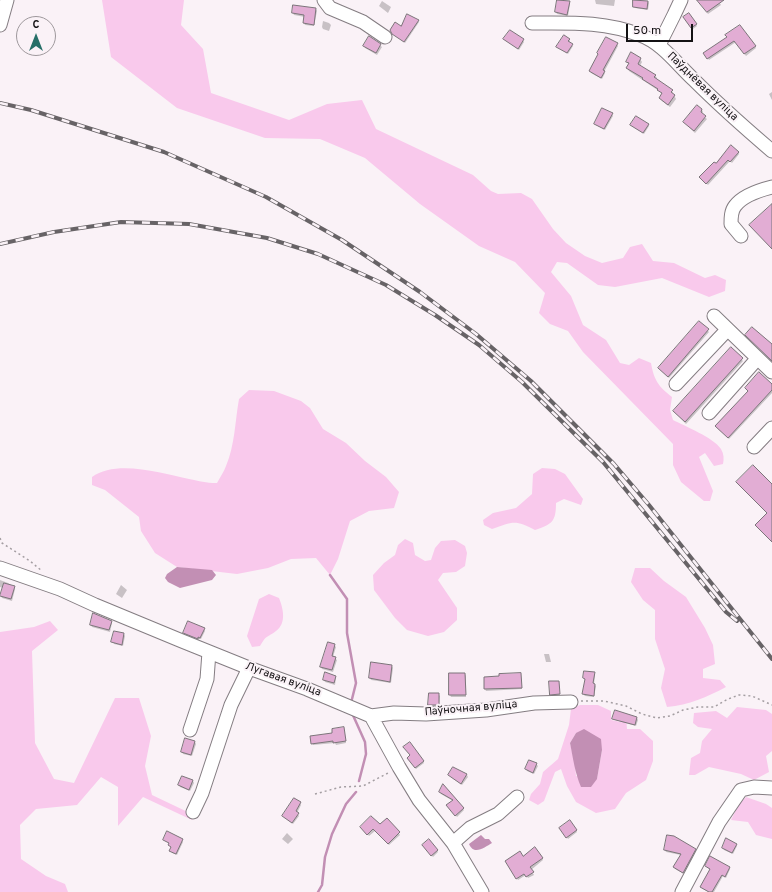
<!DOCTYPE html>
<meta charset="utf-8">
<style>
body{margin:0}
#map{position:relative;width:772px;height:892px;overflow:hidden;background:#faf2f7;font-family:Overpass,sans-serif}
canvas{display:block}
.north{position:absolute;left:16px;top:16px;width:40px;height:40px;box-sizing:border-box;background:#faf2f7;border:1px solid #9e989c;border-radius:50%;rotate:0deg;font-size:11px;font-weight:700;line-height:16px;text-align:center;color:#141214}
.north::after{content:'';display:block;margin:auto;width:14px;height:18px;background:#266f68;clip-path:polygon(50% 0,100% 100%,50% 72%,0 100%)}
.scale{position:absolute;left:626px;top:24px;width:67px;height:18px;box-sizing:border-box;border:2px solid #141214;border-top:0;padding-left:5px;font-size:12px;line-height:14px;white-space:nowrap;color:#141214;-webkit-text-stroke:3px #faf2f7;paint-order:stroke}
</style>
<div id="map">
<canvas width="772" height="892"></canvas>
<div class="north">С</div>
<div class="scale">50 m</div>
</div>
<script>
const g = document.querySelector('canvas').getContext('2d');
g.lineJoin = 'round';
function paint(path, color) { g.fillStyle = color; g.fill(path, 'evenodd'); }
function stroke(path, color, width, dash) { g.strokeStyle = color; g.lineWidth = width; g.lineCap = dash ? 'butt' : 'round'; g.setLineDash(dash || []); g.stroke(path); }
function write(font, color, halo, rows, align = 'center') {
  g.font = font + ' Overpass,sans-serif'; g.lineWidth = 4; g.setLineDash([]); g.textBaseline = 'middle'; g.strokeStyle = halo; g.fillStyle = color; for (const [text, x, y, turn = 0] of rows) {
    g.save(); g.translate(x, y); g.rotate((+turn || 0) * Math.PI / 180); g.textAlign = isNaN(turn) ? turn : align; if (halo) g.strokeText(text, 0, 0); g.fillText(text, 0, 0); g.restore();
  }
}
paint(new Path2D(`
 M102 0H184L181 25 203 49 211 93 289 120 327 104 362 100 376 129 473 175 491 191 498 194 521 193 532 199 553 229 566 243 585 256 602 263 623 258 630 247 642 244 653 261 674 263 705 278 715 275 726 280 725 291 709 297 662 278 615 287 598 285 567 263 557 262 551 272 571 296 583 325 606 340 620 363 629 365 639 358 651 363C654 380 658 386 672 397L670 410 673 420C685 426 714 438 721 449 724 454 724 459 723 464L714 466 705 453 699 457 713 491 710 501H704L681 482 673 465V444L583 352 568 331 550 324 539 313 545 293 515 262 479 246 420 204 365 158 320 139 265 138 177 108 111 57Z
 M249 390 274 391 301 401 310 408 323 429 346 443 365 461 386 477 399 492 394 508 369 511 350 521 338 559 330 575 316 558 291 559 268 568 237 574 177 567 155 553 141 531 139 517 105 490 92 485V477C116 459 162 473 189 479 200 481 205 483 217 483 220 477 224 472 226 466 235 445 235 421 239 399Z
 M542 468 555 469 565 474 583 499 581 505 564 499 556 503C556 522 552 524 535 530 515 519 512 522 492 529L484 525 483 520 493 513 516 508 532 494 533 474Z
 M405 539 413 543 415 555 425 561 431 560 435 548 441 541 455 540 465 546 467 553 465 566 456 572 443 573 438 580 457 608V620L444 632 428 636 407 630 395 618 374 590 373 575 384 563 395 555 398 545Z
 M635 568H650L664 581 686 597 705 628 713 645 715 664 703 669V678L720 680 726 687C707 697 689 705 667 707L661 688 665 669 655 639V610L643 600 631 582Z
 M269 594 279 598C283 608 287 623 276 631 267 638 267 634 260 646L252 647 247 636 259 599Z
 M50 621 58 630 32 651 35 743 54 779 74 783 115 698H139L151 736 145 766 152 795 194 815 192 820 143 797 118 826V787L101 777 77 805 36 809 20 825 21 859 46 876 65 884 68 892H0V632L34 627Z
 M580 705H598L611 711V720L621 722 622 717H626L627 729H640L653 741V761L646 780 626 793 615 809 596 813 576 802 567 786 561 769 555 772 544 801 538 805 529 800 531 794 540 784 543 772 558 759 569 725 571 709ZM576 733 602 750 597 779 576 776 575 764 570 743Z
 M737 707 766 710 772 714V751L766 756 769 772 754 780 741 774 709 767 695 775H689L691 758 700 753 702 741 712 729 698 727 693 723 694 713 716 711 727 718Z
 M746 797 766 804 772 808V839L756 835 748 822 731 820 739 804Z`), '#f9c9ec');
paint(new Path2D(`
 M177 567 212 570 216 575 212 580 180 588 168 582 165 578 167 574Z
 M584 729 601 739 602 750 597 779 591 787H581C575 773 573 758 570 743L576 733Z
 M481 835 485 839H489L492 843C485 847 474 856 469 844Z`), '#c28fb4');
paint(new Path2D(`
 M558 0 569 2 570 4 568 16 557 14 556 12Z
 M595 0H615L614 6 596 4Z
 M634 0 648 1 649 3 648 10 635 8 634 6Z
 M698 0H718L721 5 708 14Z
 M382 1 391 7 388 13 379 6Z
 M316 9 317 11 314 26 305 25 304 23 305 17 294 15 293 13Z
 M688 14 697 26 693 29 684 17Z
 M418 20 419 22 405 43 393 33 401 27Z
 M323 21 329 23 331 25 329 31 323 29 322 27Z
 M369 37 382 47 377 55 365 48 364 46Z
 M728 38 755 46 756 48 746 56 736 42 709 60 705 53Z
 M505 39 523 40 524 42 519 50Z
 M569 39 570 41 569 43 573 46 568 54 558 47Z
 M617 44 618 46 604 72 605 73 602 79 591 73 590 71 599 55Z
 M640 59 642 62 640 66 655 75 657 78 656 80 672 91 676 99 670 107 662 101 660 98 662 94 659 91 629 71 627 68 629 65 627 62Z
 M772 92V100L769 94Z
 M697 106 702 110 703 112 701 114 707 119 695 133 684 122Z
 M612 114 613 116 605 130 596 125 595 124Z
 M648 124 649 126 644 134 631 125Z
 M738 152 739 154 732 163 730 161 708 185 702 179 716 164Z
 M699 322 709 332 669 378 659 368Z
 M731 349 743 361 686 424 674 411Z
 M772 386V393L729 439 718 428 749 391Z
 M0 580 8 583 14 587 15 589 12 601 2 598 1 596 3 588 0 587Z
 M121 585 127 590 122 598 116 594Z
 M94 614 111 621 112 623 110 632 92 627 91 625Z
 M204 629 205 631 201 639H199V640L185 635 184 633Z
 M115 632 124 634 125 636 123 646 114 644 113 642Z
 M334 645 336 647 333 657 337 660 333 672 322 669 321 667Z
 M544 654H549L551 662H546Z
 M372 663 392 666 393 668 391 683 371 680 370 678Z
 M594 673 595 675 594 684 596 686 594 697 585 696 583 694 585 680 584 678Z
 M465 674 466 676V697H451L450 695Z
 M521 674 522 689 486 691 485 689Z
 M335 676 336 678 335 685 325 682 324 680Z
 M559 684 560 696H552L551 694Z
 M438 694 440 696 439 706H431L429 704Z
 M613 718H637L638 720 636 726 615 720Z
 M344 728 346 743 336 745 335 743 313 745 312 743Z
 M186 740 195 742 196 744 192 756 183 754 182 752Z
 M409 760 423 761 424 763 416 769Z
 M536 764 538 766 534 774 527 771 526 769Z
 M453 768 467 775 468 777 462 785 449 775Z
 M193 781 194 783 190 791 180 787 179 785Z
 M444 785 464 810 457 817 449 807 453 801 441 794 440 792Z
 M300 803 301 805 297 813 299 816 293 824 283 816Z
 M387 819 400 835 389 845 375 831 369 836 363 829 380 826Z
 M561 828 576 830 577 832 568 839Z
 M287 833 293 839 288 844 282 839Z
 M164 840H182L183 842 177 855 172 853 170 844Z
 M736 844 737 846 733 854 724 850 723 848Z
 M424 847 437 850 438 852 433 857Z
 M695 849 696 851 684 874 675 869 674 867 681 855 666 852 665 850Z
 M523 858H542L543 860 531 870 534 875 528 878 526 875 518 880 506 861Z
 M706 866 729 867 730 869 726 878 723 876 714 892H708L701 887 710 870Z`), '#0003');
stroke(new Path2D(`
 M330 575 347 599V633L356 683 352 699
 M352 713 365 742 366 754 359 781
 M318 892 322 885 325 857 332 834 346 804 356 792`), '#c28fb4', 2.5);
const building = new Path2D(`
 M557 0 570 1 567 15 555 12Z
 M633 0 648 1 647 9 633 7Z
 M697 0H724L707 12Z
 M293 5 316 8 314 25 303 23 304 15 292 13Z
 M689 13 697 24 691 28 683 17Z
 M407 14 419 20 404 42 392 34 390 30 395 22 401 26Z
 M740 25 756 46 744 54 734 41 707 59 703 53 727 37 725 35Z
 M510 30 524 39 518 49 503 39Z
 M564 35 570 39 568 41 573 44 567 53 556 47Z
 M369 36 381 44 376 53 363 46Z
 M606 37 618 43 603 70 605 71 601 78 589 71 598 54 597 53Z
 M631 52 641 58 638 64 656 75 654 77 673 90 671 92 675 95 668 105 659 98 662 93 657 90 658 89 642 79 643 78 626 68 629 63 626 62Z
 M697 105 702 109 701 112 706 116 694 131 683 122Z
 M602 108 613 113 604 129 594 124Z
 M636 116 649 124 643 133 630 125Z
 M731 145 739 152 730 162 728 160 706 184 699 177 714 162 716 163Z
 M772 204V249L749 225Z
 M699 321 709 329 668 377 658 368Z
 M752 327 772 344V361L745 335Z
 M731 347 743 358 685 422 673 411Z
 M759 372 772 384V390L728 438 715 426 748 391 745 388Z
 M753 465 772 484V542L755 525 767 513 736 482Z
 M4 583 15 586 11 599 0 596Z
 M93 613 112 621 109 630 90 625Z
 M188 621 205 628 200 638 198 637V639L183 633Z
 M114 631 124 633 122 645 111 642Z
 M328 642 335 644 332 656 336 657 332 670 320 667Z
 M371 662 392 665 390 682 369 678Z
 M584 671 595 672 593 683 595 684 594 696 582 694 585 679 583 678Z
 M325 672 336 676 334 683 323 680Z
 M449 673H465L466 695H449Z
 M521 673 522 688 484 689V677L499 676V674Z
 M549 681H559L560 694 550 695Z
 M429 693H439V705H428Z
 M615 710 637 717 635 725 612 719Z
 M344 727 346 741 333 743V741L311 744 310 736 332 733V729Z
 M185 738 195 741 191 755 181 752Z
 M410 742 424 761 415 768 407 758 410 755 403 747Z
 M529 760 537 763 533 773 525 769Z
 M453 767 467 774 461 784 448 775Z
 M182 776 193 780 189 790 178 785Z
 M443 784 464 808 455 816 446 805 453 800 439 792Z
 M294 798 301 802 296 811 299 813 292 823 282 816Z
 M371 816 380 824 387 818 400 832 388 844 373 829 367 835 360 827Z
 M570 820 577 830 566 838 559 828Z
 M167 831 183 839 176 854 169 851 171 847 168 845 169 843 163 840Z
 M667 835 674 836 696 849 683 873 673 867 681 854 664 850Z
 M726 838 737 844 732 853 722 848Z
 M429 839 438 850 431 856 422 845Z
 M535 847 543 858 530 867 534 872 526 877 524 874 516 879 505 861 520 851 523 856Z
 M710 856 730 867 725 877 722 875 712 892H709L700 887 710 869 705 866Z`);
paint(building, '#e2add4');
stroke(building, '#7c757a', 1);
const minor = new Path2D(`
 M324 0 330 8 363 22 385 37
 M532 23C569 23 604 21 640 35 662 43 676 63 693 79 718 104 745 128 772 151
 M0 25 7 0
 M659 45 674 15 681 0
 M741 236 731 224C731 218 731 211 735 206 743 195 760 190 772 187
 M714 316 772 372
 M676 384 727 330
 M709 413 757 359
 M754 447 772 428
 M0 568 60 589 95 605 182 641 249 668 307 689 371 716 399 767 419 800 453 843 482 892
 M371 716 394 713 426 714 486 710 534 703 571 702
 M190 730 207 679 209 652
 M193 812 202 793 231 705 249 668
 M453 843 470 828 498 814 517 797
 M682 892 719 822 741 790 754 787 772 788`);
stroke(minor, '#847d82', 15);
stroke(new Path2D(`
 M0 538 2 543 30 561 42 571
 M581 701H604L626 706 642 714 657 718 670 716 683 710 698 707H714L728 699 739 695 752 696 772 705
 M315 794 341 787 363 786 390 772`), '#a49ea2', 1.5, [2, 3]);
stroke(minor, '#fff', 13);
const rail = new Path2D(`
 M0 103 31 110 164 152 266 197 342 240 420 292 476 334 531 381 614 464 649 505 772 659
 M0 244 54 232 121 222 189 224 267 238 318 254 386 285 435 315 479 345 522 382 603 462 726 612 737 621`);
stroke(rail, '#676366', 4);
stroke(rail, '#faf2f7', 2.5, [8]);
write('11px', '#141214', '#faf2f7', [
 ["Паўднёвая вуліца",702,87,44],
 ["Лугавая вуліца",283,680,20],
 ["Паўночная вуліца",471,709,-5]
]);
</script>
